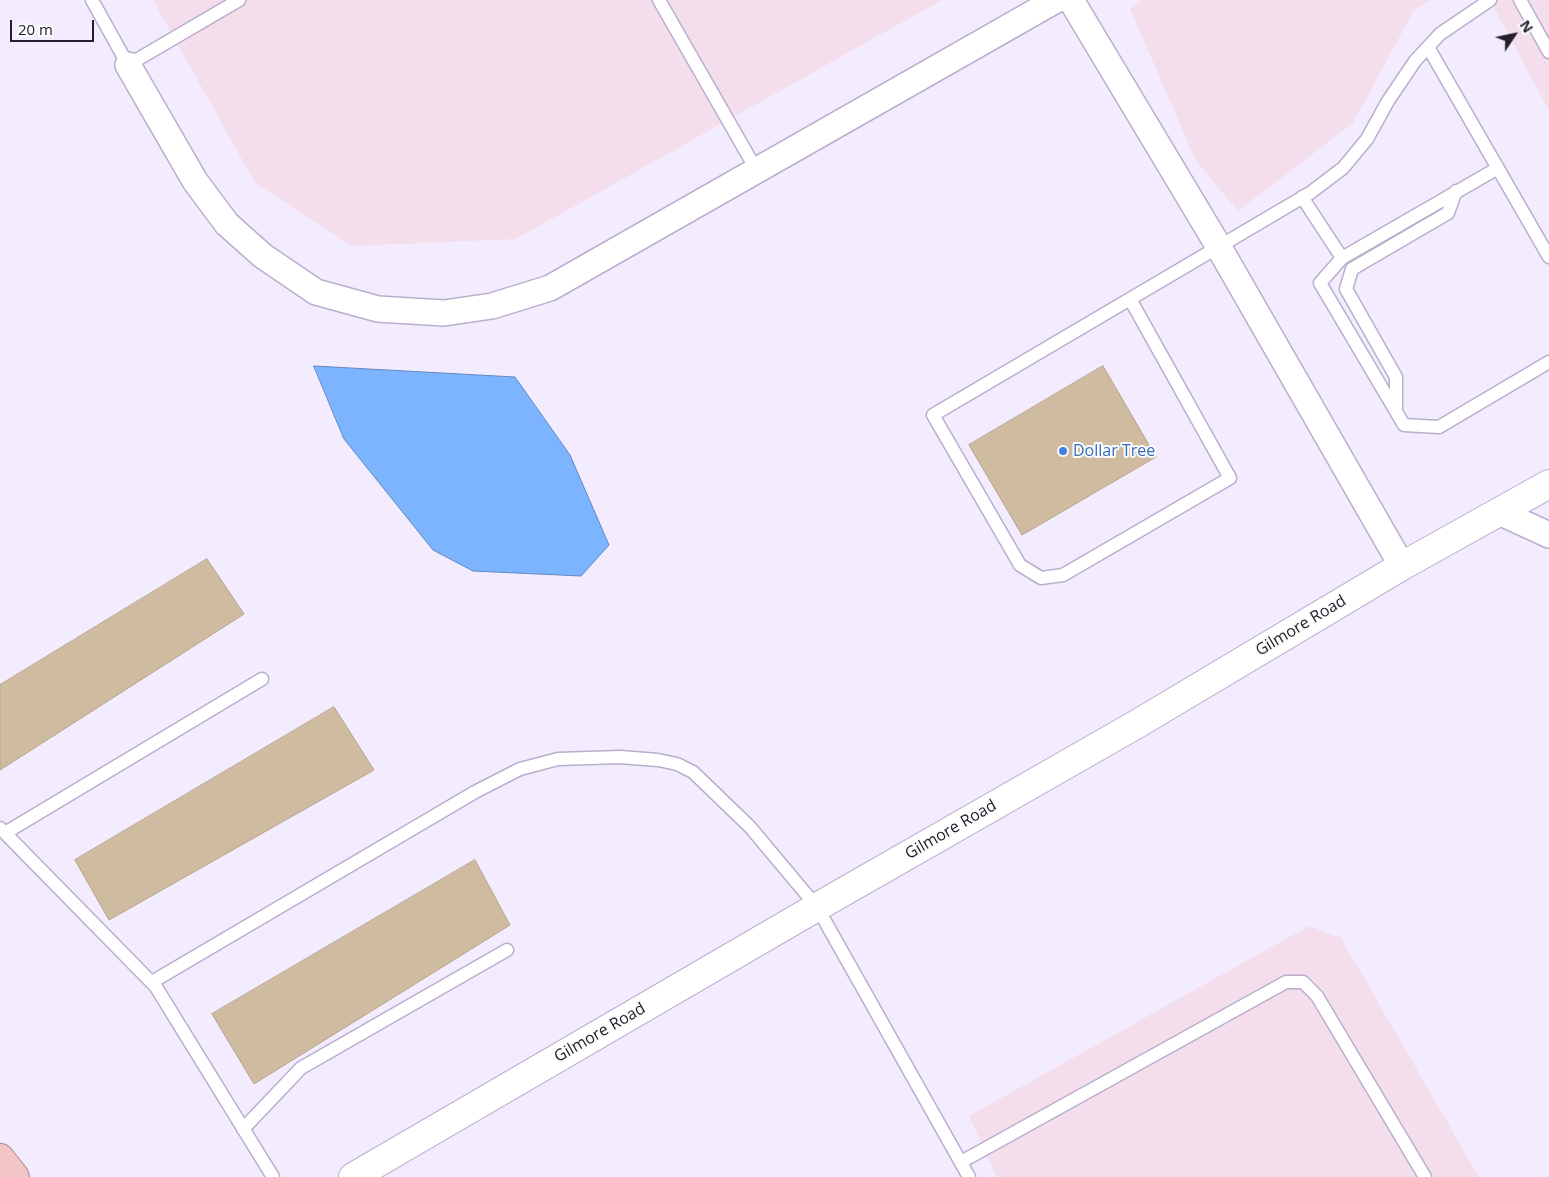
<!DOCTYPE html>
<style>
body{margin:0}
#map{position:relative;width:1549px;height:1177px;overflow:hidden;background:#f2ecfe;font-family:"Open Sans",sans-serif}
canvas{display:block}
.north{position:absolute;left:1489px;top:10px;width:50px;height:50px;-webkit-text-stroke:4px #fcfcfc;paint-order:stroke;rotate:56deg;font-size:14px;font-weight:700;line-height:20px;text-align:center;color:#24202b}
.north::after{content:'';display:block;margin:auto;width:18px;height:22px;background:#24202b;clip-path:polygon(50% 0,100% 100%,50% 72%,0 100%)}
.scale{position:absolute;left:10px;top:20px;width:84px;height:22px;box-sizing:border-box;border:2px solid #24202b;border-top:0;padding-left:6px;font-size:15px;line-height:18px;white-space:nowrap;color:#24202b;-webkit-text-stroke:4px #fcfcfc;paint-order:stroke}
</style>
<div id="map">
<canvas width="1549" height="1177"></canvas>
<div class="north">N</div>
<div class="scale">20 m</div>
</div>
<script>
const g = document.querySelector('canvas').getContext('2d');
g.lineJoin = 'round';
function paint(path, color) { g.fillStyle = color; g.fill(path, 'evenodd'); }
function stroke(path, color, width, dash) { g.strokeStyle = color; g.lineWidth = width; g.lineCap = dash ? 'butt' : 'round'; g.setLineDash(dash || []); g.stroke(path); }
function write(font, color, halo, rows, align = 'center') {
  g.font = font + ' "Open Sans",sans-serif'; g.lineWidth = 4; g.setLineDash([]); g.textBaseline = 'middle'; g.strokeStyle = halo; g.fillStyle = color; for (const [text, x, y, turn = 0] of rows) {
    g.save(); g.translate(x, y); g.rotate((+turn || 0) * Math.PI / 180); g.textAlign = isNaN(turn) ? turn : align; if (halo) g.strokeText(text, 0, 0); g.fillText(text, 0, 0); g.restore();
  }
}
paint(new Path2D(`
 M153 0H942L516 239 352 246 255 183Z
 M1141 0H1430L1414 10 1353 123 1238 211 1196 161 1130 9Z
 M1490 0H1549V111Z
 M1309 926 1341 938 1479 1177H997L969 1116Z`), '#f4deec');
const water = new Path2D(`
 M314 366 515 377 570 455 609 545 581 576 473 571 433 550 344 439Z`);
paint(water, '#7cb4ff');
stroke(water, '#6288bf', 1);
const building = new Path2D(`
 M1103 366 1156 457 1022 535 969 445Z
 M207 559 244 614 0 770V685Z
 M334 707 374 770 109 920 75 860Z
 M475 860 510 925 254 1084 212 1014Z`);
paint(building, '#cfbca0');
stroke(building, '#b6a388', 1);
const service = new Path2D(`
 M92 0 128 65 239 0
 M659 0 757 171
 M1520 0 1549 52
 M1428 47 1549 257
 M1302 197 1342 258 1320 283 1404 425 1439 427 1549 362
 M1342 258 1498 168
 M1130 299 1230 478 1063 575 1041 578 1020 565 933 415 1310 193 1343 168 1367 139 1388 101 1415 61 1440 34 1490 0
 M1396 408V377L1346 289 1352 269 1448 213 1456 191
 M0 828 156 987 273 1177
 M5 833 262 679
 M152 982 475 792 520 769 558 759 620 757 658 760 677 764 693 772 750 827 817 907 969 1177
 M243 1129 301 1068 507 950
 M961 1162 1286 982H1303L1317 996 1425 1177`);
const minor = new Path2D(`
 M1071 0 1213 237 1402 566
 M128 65 195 181 227 224 263 256 316 292 378 309 444 313 492 306 550 288 1056 0
 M1499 512 1549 535`);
const tertiary = new Path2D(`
 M353 1177 817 907 1137 724 1402 566 1549 484`);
const motorway = new Path2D(`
 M0 1158 15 1177`);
stroke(service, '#b9afcd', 15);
stroke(minor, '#b9afcd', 28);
stroke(tertiary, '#b9afcd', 30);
stroke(motorway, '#aa8c90', 30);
stroke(service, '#fff', 12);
stroke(minor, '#fff', 25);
stroke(tertiary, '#fff', 28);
stroke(motorway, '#f2c6c6', 28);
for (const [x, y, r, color] of [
 [1063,451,5,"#3f7fe0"]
]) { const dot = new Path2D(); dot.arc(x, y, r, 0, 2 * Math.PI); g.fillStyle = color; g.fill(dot); stroke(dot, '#fcfcfc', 2); }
write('16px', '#366cbe', '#fcfcfc', [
 ["Dollar Tree",1073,451]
], 'left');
write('16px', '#24202b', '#fcfcfc', [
 ["Gilmore Road",1301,626,-31],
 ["Gilmore Road",951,830,-30],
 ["Gilmore Road",600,1033,-30]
]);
</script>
